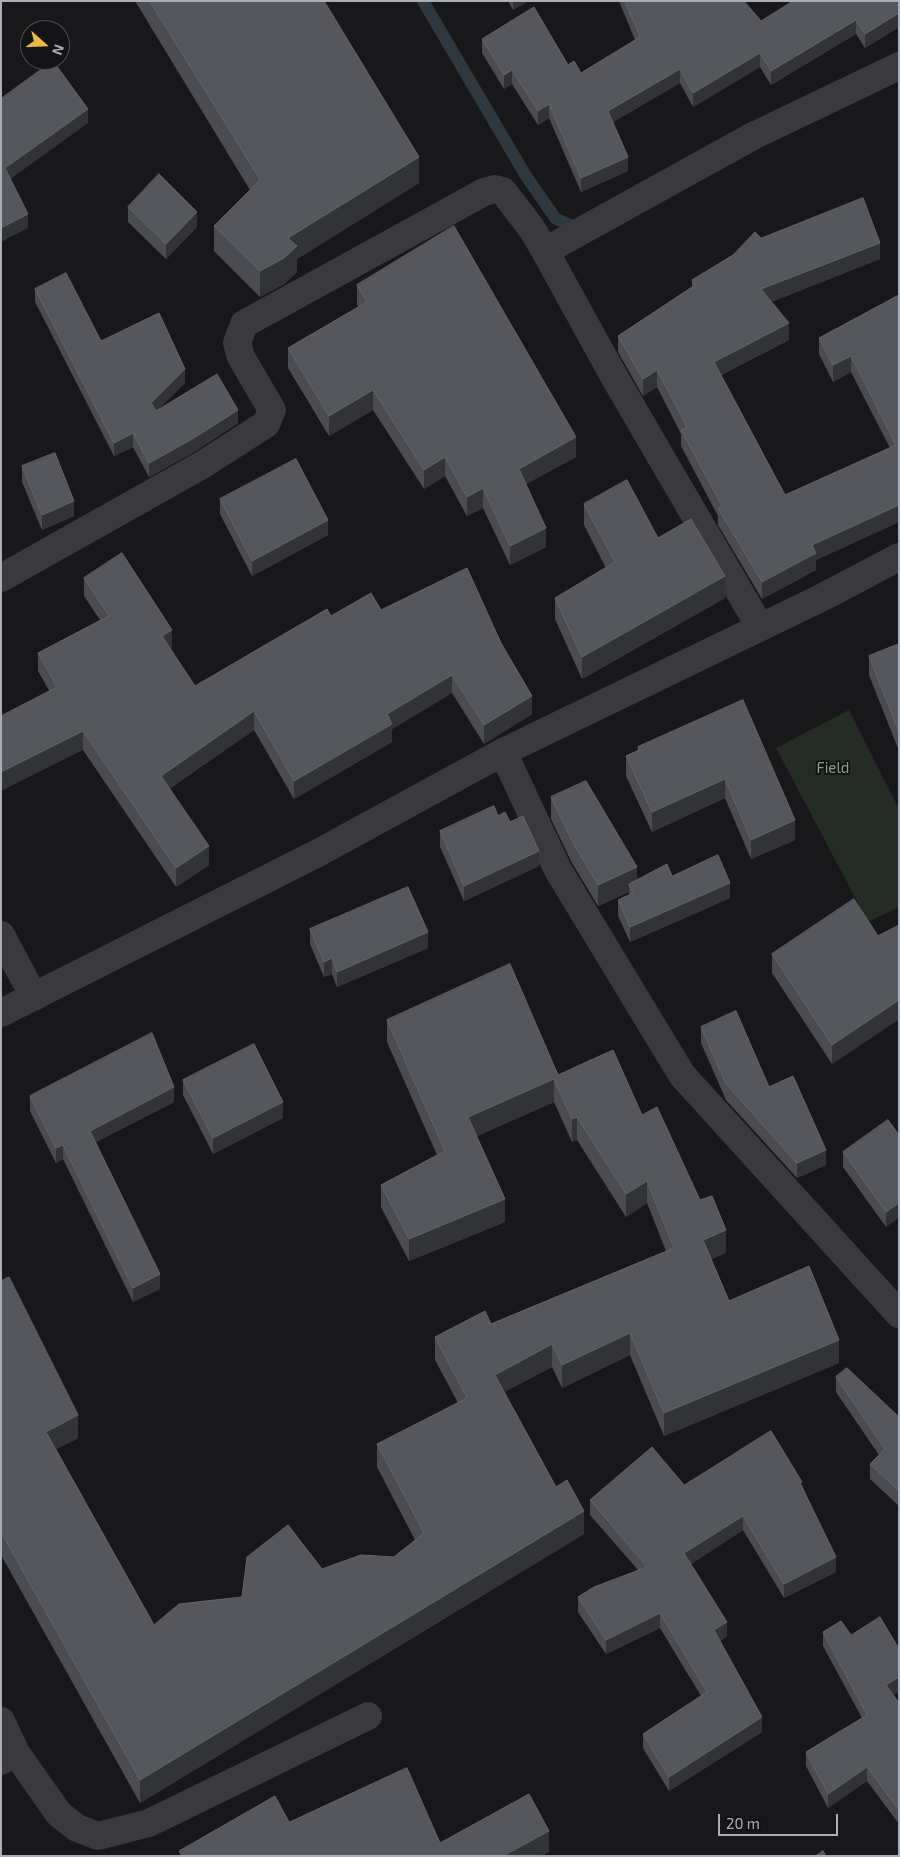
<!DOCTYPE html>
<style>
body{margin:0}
#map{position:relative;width:900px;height:1857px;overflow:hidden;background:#18181a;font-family:"Exo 2",sans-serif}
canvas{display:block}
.frame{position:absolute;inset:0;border:2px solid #aaaeb9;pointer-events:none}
.north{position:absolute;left:20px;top:20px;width:50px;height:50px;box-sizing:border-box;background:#131315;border:1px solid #4f5157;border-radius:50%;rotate:110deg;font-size:14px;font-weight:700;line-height:20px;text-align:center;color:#aaaeb9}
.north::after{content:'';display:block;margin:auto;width:18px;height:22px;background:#ebb93e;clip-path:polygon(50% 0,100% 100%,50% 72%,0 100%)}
.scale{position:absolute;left:718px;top:1814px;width:120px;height:22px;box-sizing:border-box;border:2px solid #aaaeb9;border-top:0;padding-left:6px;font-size:15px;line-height:18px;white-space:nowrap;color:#aaaeb9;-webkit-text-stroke:4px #131315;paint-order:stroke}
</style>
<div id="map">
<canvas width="900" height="1857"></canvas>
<div class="frame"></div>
<div class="north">N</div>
<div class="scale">20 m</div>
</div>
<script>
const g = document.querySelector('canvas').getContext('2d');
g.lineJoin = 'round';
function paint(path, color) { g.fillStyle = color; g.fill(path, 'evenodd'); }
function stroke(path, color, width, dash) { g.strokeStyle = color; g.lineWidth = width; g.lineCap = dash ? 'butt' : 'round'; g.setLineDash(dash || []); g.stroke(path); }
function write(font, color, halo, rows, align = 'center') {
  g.font = font + ' "Exo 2",sans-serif'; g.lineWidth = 4; g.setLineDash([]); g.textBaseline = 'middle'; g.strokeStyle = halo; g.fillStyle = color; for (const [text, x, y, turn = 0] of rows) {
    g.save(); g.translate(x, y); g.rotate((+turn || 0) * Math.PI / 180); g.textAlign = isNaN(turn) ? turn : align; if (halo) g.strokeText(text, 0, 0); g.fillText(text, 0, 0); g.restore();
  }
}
paint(new Path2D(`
 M849 710 899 809V907L868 922 776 748Z`), '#242c25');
stroke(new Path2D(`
 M423 1 526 176 556 219 581 229`), '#30383f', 12);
stroke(new Path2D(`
 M545 251 616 380 760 627
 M1 578 202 465 266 424 272 410 241 357 237 343 244 324 484 192 495 189 503 191 532 229 545 251 753 136 899 66
 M503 752 558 870 682 1075 899 1314
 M1 935 34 997
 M1 1013 318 853 503 752 823 597 899 557
 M1 1721 16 1753 1 1761
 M16 1753 59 1814 77 1828 98 1836 149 1823 368 1716`), '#39393e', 28);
paint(new Path2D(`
 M135 1H324L419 183 297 259V272L284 284 260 297 214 251V226L250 190Z
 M508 1H528L513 10Z
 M619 1H744L761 21 899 1V27L865 48 856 34 771 85 760 67 693 107 680 83 613 122 628 171 581 192 549 118 538 125 512 84 504 89 482 53V39L568 65 581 73 635 40Z
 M128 207 197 227 166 259 128 222Z
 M761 238 880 259 771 302 789 340 721 375 785 495 890 448 851 372 833 382 819 354V338L899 295V522L816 560V570L762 599 718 525V516L681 446V434L657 387 643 396 618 352V336L692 287V280Z
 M357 285 576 457 526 484 546 547 510 565 483 508 467 516 445 476 424 489 373 410 329 436 288 368V348L358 307 357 304Z
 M35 289 101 341 185 383 157 410 238 423 194 452 149 477 133 447 114 456 35 302Z
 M22 466 74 516 42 530 22 482Z
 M220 499 328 535 252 576 220 514Z
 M584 504 658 538 725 598 582 679 555 619V598L606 568 584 525Z
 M84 578 172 648 170 649 195 686 331 616 381 610 532 714 484 744 452 693 392 729V742L294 799 254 730 169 789 209 865 176 887 83 750 38 671V653L100 620 84 596Z
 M899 644V751L869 675V656Z
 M743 700 795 840 751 859 725 798 652 832 626 776V756L638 751V747Z
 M551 797 637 879 672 876 730 898 630 942 618 916V900L629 895V892L598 906 572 863 551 819Z
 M498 816 510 822 539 866 464 901 440 847V831Z
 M899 925V1019L832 1064 772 973V954L878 936Z
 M310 929 428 948 337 987 332 974 324 977 310 944Z
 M387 1020 558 1075 642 1115 700 1200 726 1253 711 1259 729 1301 839 1363 664 1436 630 1355 562 1388 552 1367 504 1392 556 1487 584 1534 140 1803 1 1555V1281L78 1438 56 1449 154 1625 242 1597 322 1569 394 1557 415 1540 377 1467V1444L458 1403 435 1360V1337L491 1324 666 1251 647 1203 626 1217 577 1140 572 1142 554 1102 477 1136 505 1222 409 1261 381 1207V1185L437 1155 387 1042Z
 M701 1027 826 1165 797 1178 726 1100 701 1043Z
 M183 1080 283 1118 213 1154 183 1095Z
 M30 1096 174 1102 96 1142 160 1289 133 1302 63 1159 56 1163 30 1111Z
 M899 1135 886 1227 843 1167V1152Z
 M836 1377 899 1417V1506L870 1479V1464L879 1455 836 1392Z
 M684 1485H802L836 1572 784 1598 743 1530 691 1564 727 1636 720 1641 762 1732 669 1791 643 1748V1734L701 1696 660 1628 606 1654 578 1612V1597L638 1570 590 1515V1500Z
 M823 1632 851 1635 899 1691 893 1695 899 1703V1824L867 1781 828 1808 806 1766V1752L862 1718 823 1646Z`), '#4b4c51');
paint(new Path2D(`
 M513 1H528L513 10Z
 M899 13V27L865 48V34Z
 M856 20V34L771 85V71Z
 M760 53V67L693 107V93Z
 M680 69V83L608 125V111Z
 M512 70V84L504 89V75Z
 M549 104V118L538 125V111Z
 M88 109V123L5 183V168Z
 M419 157V183L297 259V272L284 284 260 297V271L288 238Z
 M628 157V171L581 192V178Z
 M197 212V227L166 259V244Z
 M28 214V228L1 242V228Z
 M880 243V259L761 306V289Z
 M789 323V340L714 378V362Z
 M851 356V372L833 382V365Z
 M185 369V383L151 417V403Z
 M657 370V387L643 396V379Z
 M373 390V410L329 436V416Z
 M238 410V423L194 452 149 477V463Z
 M133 433V447L114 456V443Z
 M576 437V457L519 488V469Z
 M445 457V476L424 489V470Z
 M483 488V508L467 516V497Z
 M74 501V516L42 530V515Z
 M899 505V522L816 560V570L762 599V582L812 545Z
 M328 520V535L252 576V561Z
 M546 528V547L510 565V546Z
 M725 576V598L582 679V657Z
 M172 630V648L162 655V636Z
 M452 675V693L392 729V742L294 799V781L387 714Z
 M532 696V714L484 744V725Z
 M254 711V730L161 794V776Z
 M83 731V750L1 791V772Z
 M725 779V798L652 832V812Z
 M795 820V840L751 859V840Z
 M209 846V865L176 887V868Z
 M539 851V866L464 901V886Z
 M637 867V889L629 884V892L598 906V885Z
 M730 883V898L630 942V927Z
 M428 932V948L337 987V972Z
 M332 958V974L324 977V962Z
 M899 1000V1019L832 1064V1045Z
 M554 1079V1102L468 1140V1117Z
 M174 1087V1102L90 1145V1131Z
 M283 1102V1118L213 1154V1138Z
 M577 1117V1140L572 1142V1119Z
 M63 1145V1159L56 1163V1148Z
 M826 1150V1165L797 1178V1163Z
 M647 1181V1203L626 1217V1194Z
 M505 1199V1222L409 1261V1239Z
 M899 1203V1218L886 1227V1212Z
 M726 1230V1253L703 1263V1240Z
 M160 1274V1289L133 1302V1288Z
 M630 1333V1355L562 1388V1365Z
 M839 1340V1363L664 1436V1413Z
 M552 1344V1367L495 1397V1375Z
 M78 1415V1438L46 1454V1432Z
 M584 1511V1534L140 1803V1780Z
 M743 1516V1530L684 1568V1553Z
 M836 1557V1572L784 1598V1584Z
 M660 1613V1628L606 1654V1640Z
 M727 1622V1636L714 1644V1630Z
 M899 1677V1691L886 1699V1685Z
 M762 1717V1732L669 1791V1777Z
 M867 1767V1781L828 1808V1794Z
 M549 1831V1852L542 1856H503Z`), '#323336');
const building = new Path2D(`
 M150 1H324L419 157 288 238 297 246 284 258 260 271 214 226 260 180Z
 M625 1H744L761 21 793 1H899V13L865 34 856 20 771 71 760 53 693 93 680 69 608 111 628 157 581 178 549 104 538 111 512 70 504 75 482 39 534 7 568 65 574 61 581 73 640 37Z
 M53 61 88 109 5 168 28 214 1 228V99Z
 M159 174 197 212 166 244 128 207Z
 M863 198 880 243 761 289 789 323 714 362 785 495 896 445 851 356 833 365 819 338 899 295V505L812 545 816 553 762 582 718 508 722 506 681 430 687 427 657 370 643 379 618 336 695 285 692 280 733 255 755 232 761 238Z
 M454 226 576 437 519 469 546 528 510 546 483 488 467 497 445 457 424 470 373 390 329 416 288 348 367 302 357 285Z
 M66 273 101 341 159 313 185 369 151 403 156 411 217 374 238 410 194 438 149 463 133 433 114 443 35 289Z
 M55 453 74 501 42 515 22 466Z
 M296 459 328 520 252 561 220 499Z
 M627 480 658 538 691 519 725 576 582 657 555 598 615 562 584 504Z
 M122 553 172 630 162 636 195 686 327 609 331 616 371 593 381 610 467 568 501 643 532 696 484 725 452 675 387 714 392 724 294 781 254 711 161 776 209 846 176 868 83 731 1 772V716L57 687 38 653 109 616 84 578Z
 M899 644V732L869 656Z
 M743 700 795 820 751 840 725 779 652 812 626 756 639 750 638 747Z
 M586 781 637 867 598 885 572 841 551 797Z
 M494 806 498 816 505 812 510 822 523 816 539 851 464 886 440 831Z
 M718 855 730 883 630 927 618 900 633 893 629 884 667 864 672 876Z
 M408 887 428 932 337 972 332 958 324 962 310 929Z
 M854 899 878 936 899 925V1000L832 1045 772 954Z
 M510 964 558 1075 613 1050 642 1115 657 1107 700 1200 712 1196 726 1230 703 1240 729 1301 809 1266 839 1340 664 1413 630 1333 562 1365 552 1344 495 1375 556 1487 567 1480 584 1511 140 1780 1 1532V1281L9 1277 78 1415 46 1432 154 1625 179 1604 242 1597 247 1557 288 1525 322 1569 361 1555 394 1557 424 1533 377 1444 467 1398 435 1337 485 1311 491 1324 674 1248 647 1181 626 1194 577 1117 572 1119 554 1079 468 1117 505 1199 409 1239 381 1185 445 1151 387 1020Z
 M736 1011 769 1087 793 1076 826 1150 797 1163 726 1084 701 1027Z
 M152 1033 174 1087 90 1131 160 1274 133 1288 63 1145 56 1148 30 1096Z
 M254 1044 283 1102 213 1138 183 1080Z
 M888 1120 899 1135V1203L886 1212 843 1152Z
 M847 1368 899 1417V1491L870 1464 885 1449 836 1377Z
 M771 1431 802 1482 800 1483 836 1557 784 1584 743 1516 684 1553 727 1622 714 1630 762 1717 669 1777 643 1734 707 1692 660 1613 606 1640 578 1597 594 1587 647 1567 590 1500 652 1447 684 1485Z
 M880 1617 899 1649V1677L886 1685 899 1703V1810L867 1767 828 1794 806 1752 867 1715 823 1632 841 1621 851 1635Z
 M407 1768 440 1843 529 1794 549 1831 503 1856H182L179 1851 275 1796 289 1822Z
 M823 1851 826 1856H816Z`);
paint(building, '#55575c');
stroke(building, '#63646b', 1);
write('15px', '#82a386', '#131315', [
 ["Field",833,768]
]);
</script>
